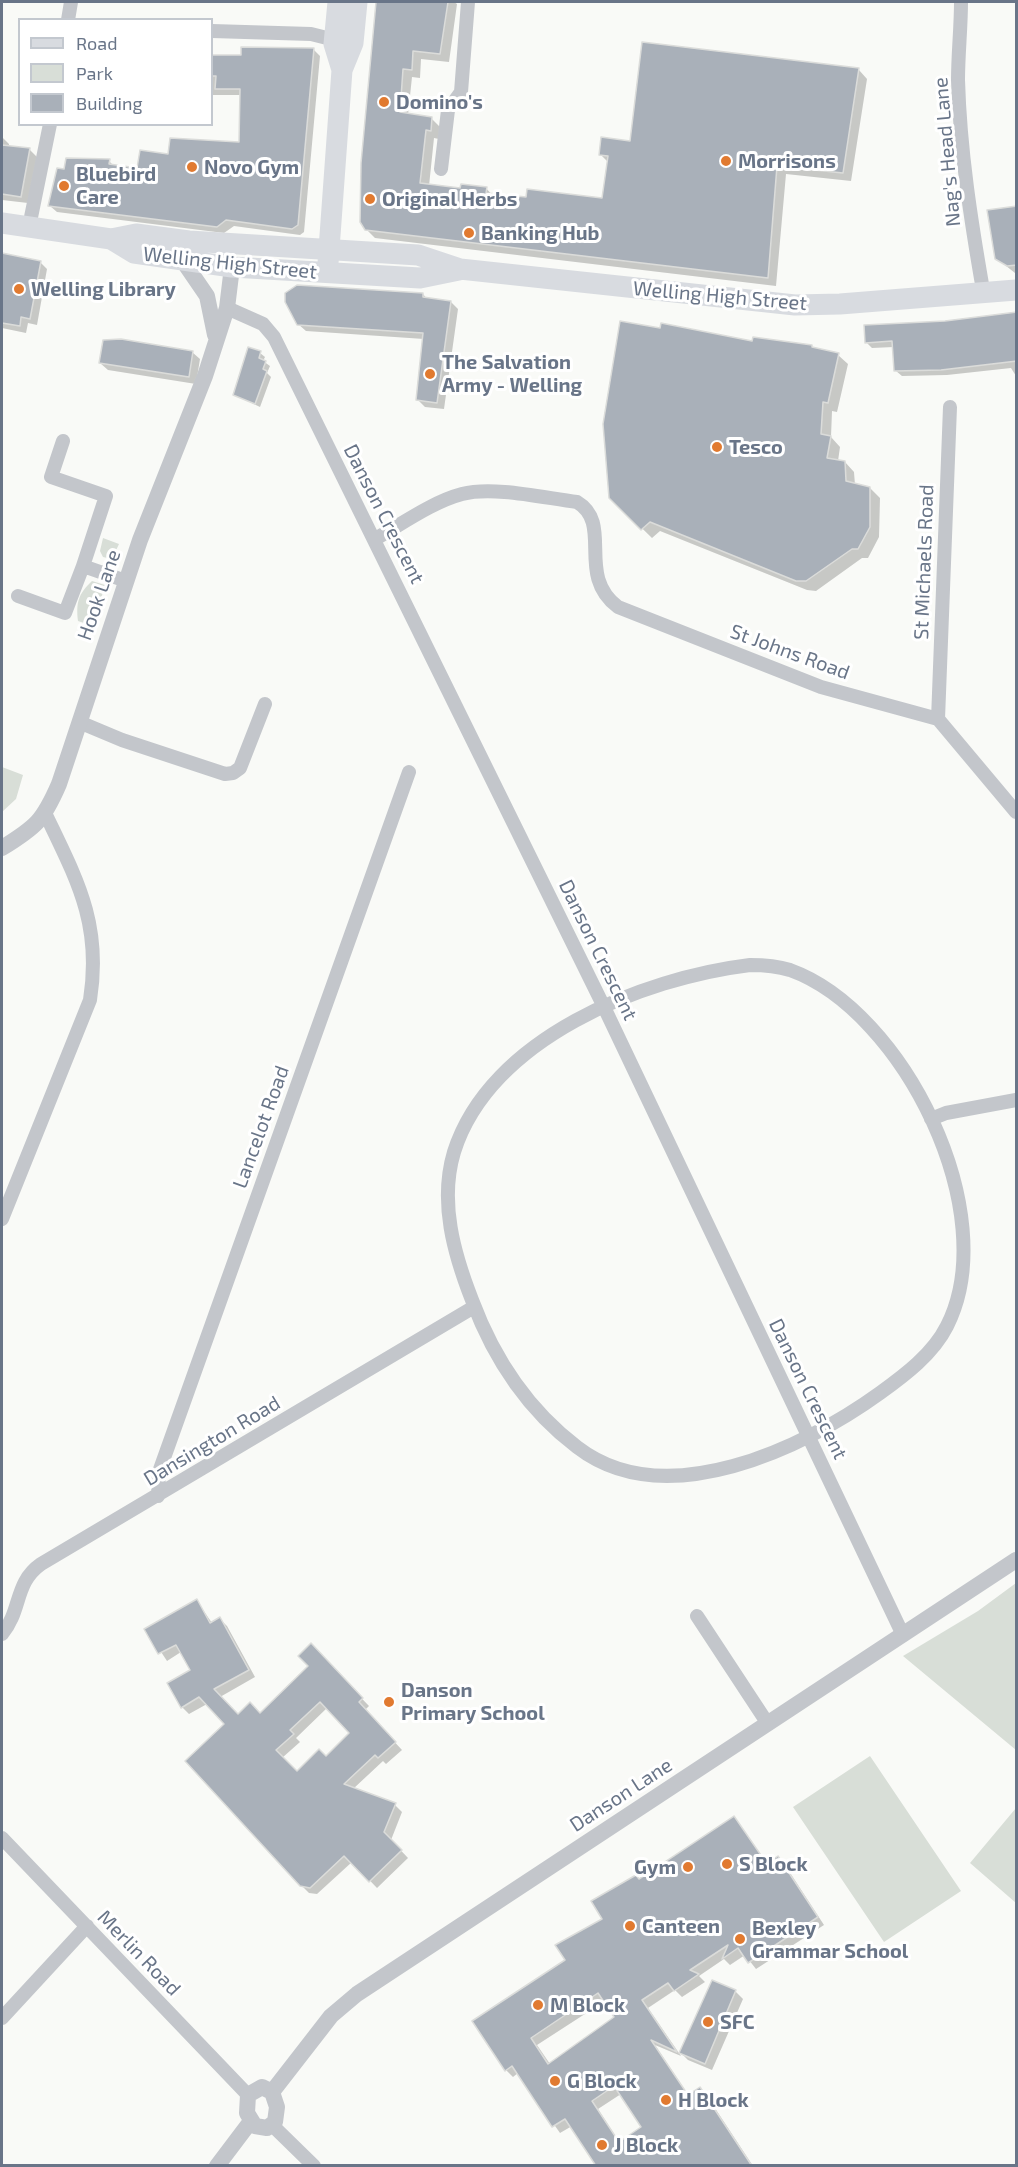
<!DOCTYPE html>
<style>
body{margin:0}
#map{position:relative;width:1018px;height:2167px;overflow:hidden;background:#f9faf7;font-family:"Exo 2",sans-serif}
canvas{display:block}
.frame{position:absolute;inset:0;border:3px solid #697588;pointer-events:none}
.legend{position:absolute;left:18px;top:18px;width:195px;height:108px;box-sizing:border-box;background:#fff;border:2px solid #c3c8cf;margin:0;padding:8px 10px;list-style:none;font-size:18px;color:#697588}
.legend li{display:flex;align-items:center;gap:12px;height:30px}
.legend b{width:30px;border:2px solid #c3c8cf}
</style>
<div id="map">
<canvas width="1018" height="2167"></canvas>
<div class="frame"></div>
<ul class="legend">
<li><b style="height:8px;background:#d8dbe0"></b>Road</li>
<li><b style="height:16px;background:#d8ded7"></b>Park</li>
<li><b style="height:16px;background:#a9b0b9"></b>Building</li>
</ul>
</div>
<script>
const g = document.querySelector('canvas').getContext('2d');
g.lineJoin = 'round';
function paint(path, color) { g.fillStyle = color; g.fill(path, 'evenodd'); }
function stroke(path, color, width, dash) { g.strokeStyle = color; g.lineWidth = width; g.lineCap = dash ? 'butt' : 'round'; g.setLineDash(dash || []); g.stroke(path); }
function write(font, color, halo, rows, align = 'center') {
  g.font = font + ' "Exo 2",sans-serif'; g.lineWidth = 6; g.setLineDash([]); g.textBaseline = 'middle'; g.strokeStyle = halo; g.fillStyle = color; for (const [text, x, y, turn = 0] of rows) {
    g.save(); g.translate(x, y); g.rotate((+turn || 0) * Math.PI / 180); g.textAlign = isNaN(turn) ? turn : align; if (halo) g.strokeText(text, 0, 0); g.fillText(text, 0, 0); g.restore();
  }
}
paint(new Path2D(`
 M103 538 119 544 112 559 103 557 100 551Z
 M92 581 105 585 93 626 78 621C76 603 78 594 92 581Z
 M2 767 23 775 16 799 2 812Z
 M1016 1583V1750L903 1656 978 1611Z
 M870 1756 961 1891 884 1942 793 1807Z
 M1016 1808V1903L970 1863Z`), '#d8ded7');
paint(new Path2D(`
 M377 2H454L457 4 449 62 421 59 420 78 412 77 408 115 431 118 440 127 439 139 434 138 429 186 462 190 486 188 492 195 527 199 604 200 609 163 600 154 859 70 867 79 851 181 786 174 776 286 375 238 366 229 363 164Z
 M313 49 320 56 304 232 300 235 234 226 224 233 57 212 50 206 65 171 109 161 114 166 139 169 170 155 241 144 242 95H212V56L243 57Z
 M2 137 9 144V147L30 150 37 157 28 203 2 200Z
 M1016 209V272L1015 273 996 258Z
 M2 254 40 262 47 269 37 325 28 323 26 333 2 328Z
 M423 294 427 299 451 302 458 309 444 409 425 407 418 400 424 339 306 331 298 324Z
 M1016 313V376L1011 368 947 375 902 376 896 371 894 347 872 348 866 342 945 322Z
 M753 343 814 349 838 355 848 364 837 412 832 411 831 437 840 447 838 461 845 462 854 472 855 485 870 488 880 498 879 537 868 558H862L816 591 807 590 660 531 652 538 610 497Z
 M192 352 200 359 196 384 108 370 100 363Z
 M260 353 265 357 263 361 270 366 267 373 271 377 260 407 235 395Z
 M197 1601 212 1623 220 1619 227 1626 255 1677 220 1697 238 1716 260 1714 310 1666 311 1646 369 1706 365 1710 402 1750 386 1764 383 1761 353 1789 395 1805 402 1812 391 1840 408 1858 377 1888 352 1862 317 1894 309 1893 301 1885 226 1724 207 1704 189 1714 182 1707 192 1671 181 1652 167 1661 146 1629ZM327 1708 352 1733 326 1758 297 1773 282 1758 300 1742 296 1738Z
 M734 1818 768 1865 778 1858 785 1865 824 1925 756 1969 745 1955 730 1965 724 1959 699 1976 705 1982 682 1997 675 1990 648 2008 681 2056 655 2045 689 2096 700 2089 707 2096 753 2166H598L572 2126 560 2133 518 2073 513 2077 506 2070 567 1960 639 1881ZM605 2001 616 2018 550 2064 537 2045ZM621 2094 643 2128 620 2143 598 2109Z
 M713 1982 735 1991 743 1999 712 2070 688 2060 681 2053Z`), '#0003');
const building = new Path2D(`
 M376 2H448L440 54 413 51 412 70 403 69 400 112 432 117 431 131 426 130 420 183 460 188 461 184 487 187 486 193 526 197 527 189 602 198 608 156 599 155 601 137 630 141 642 42 859 68 843 173 777 166 768 278 365 230 360 222 361 163Z
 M241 47 314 48 298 225 292 229 226 220 217 227 48 206 57 168 64 169 66 158 110 159 109 164 137 168 140 150 168 154 170 138 239 142 240 89H215L216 76H212V55H241Z
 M2 145 30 148 21 197 2 194Z
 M1017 206V265L1007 266 995 259 987 210Z
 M2 253 41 261 30 319 21 317 20 326 2 323Z
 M297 285 423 293V297L451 301 437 403 416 400 423 333 297 325 285 302V293Z
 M1017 312V361L941 370 894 371 892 341 865 343 864 325 945 321Z
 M620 321 660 328 661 323 752 341 753 337 812 345V347L839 353 828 403 823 402 821 434 831 436 827 458 845 461 846 481 870 487V527L858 549H852L806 581H796L650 522 641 530 609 498 603 424Z
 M121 339 193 351 189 377 99 363 103 340Z
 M248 347 261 351 259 358 266 361 263 369 267 371 255 404 233 395Z
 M197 1599 210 1623 220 1617 249 1670 214 1689 238 1714 250 1702 260 1713 308 1666 298 1656 311 1643 363 1698 359 1702 396 1742 378 1758 375 1755 344 1784 396 1803 384 1832 402 1850 369 1882 344 1856 310 1888 300 1886 185 1761 224 1724 199 1697 181 1708 167 1683 190 1670 176 1645 158 1654 144 1629ZM320 1702 349 1733 326 1756 319 1749 297 1771 276 1750 294 1734 290 1730Z
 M734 1816 767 1864 778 1856 818 1917 748 1963 738 1948 722 1959 728 1945 690 1970 699 1974 674 1991 668 1983 642 2000 677 2052 651 2040 688 2095 700 2087 752 2166H596L565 2119 552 2127 512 2066 505 2071 472 2021 565 1960 555 1945 602 1919 591 1901 636 1875 639 1879ZM598 1993 614 2017 548 2064 531 2038ZM614 2086 641 2127 619 2142 592 2101Z
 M712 1980 736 1990 705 2064 679 2053Z`);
paint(building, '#a9b0b9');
stroke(building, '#dbdcda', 1.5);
stroke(new Path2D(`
 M961 2C961 28 958 54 958 80 960 151 971 221 983 290
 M68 20 71 2
 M212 31 311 34 335 40
 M441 169 448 110 461 92 468 2
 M29 227 50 124
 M227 308 263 324 274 337 604 1007 903 1635
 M63 441 51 477 106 496 83 566 126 581
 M375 539C402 524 432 502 462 494 494 486 544 498 577 502 614 524 575 575 618 607L821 687 938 719 1016 812
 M18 596 65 613 83 566
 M938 719 950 407
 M79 722 122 740 225 774 233 773 240 768 265 704
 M750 965C763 965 777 966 790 970 904 1011 1004 1214 947 1326 933 1354 905 1375 880 1393 804 1448 665 1515 577 1447 527 1409 494 1359 472 1300 454 1254 439 1202 454 1152 490 1038 643 978 750 965Z
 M931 1119 946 1113 1016 1100
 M2 1219 90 1000C102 924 77 880 46 815
 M158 1496 159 1472 409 772
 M697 1616 768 1724
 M2 1634C22 1610 14 1583 41 1564L474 1307
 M2 1838 248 2095
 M2 2018 87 1926
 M272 2125 314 2166`), '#c3c6cb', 14);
stroke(new Path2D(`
 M183 261 207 296 215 335
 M2 848C36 827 43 821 59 784L140 540 205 376 227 308 232 267 223 262
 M262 2087 272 2092 277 2107 275 2122 267 2128 255 2126 247 2113 248 2095Z
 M272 2092 331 2016 357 1994 1016 1560
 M217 2166 251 2121`), '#c3c6cb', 16);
stroke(new Path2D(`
 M342 70 353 43 357 2
 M2 223 111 239 136 234 189 241 418 255 460 269 795 305 840 304 1016 290
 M111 239 134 253 232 267 420 278 459 270
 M328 263 342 70 334 44 338 2`), '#d8dbe0', 21);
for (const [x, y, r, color] of [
 [384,102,6,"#e17a30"],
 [726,161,6,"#e17a30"],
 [192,167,6,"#e17a30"],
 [64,186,6,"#e17a30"],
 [370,199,6,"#e17a30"],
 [469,233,6,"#e17a30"],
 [19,289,6,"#e17a30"],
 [430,374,6,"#e17a30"],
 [717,447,6,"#e17a30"],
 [389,1702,6,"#e17a30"],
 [727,1864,6,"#e17a30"],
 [688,1867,6,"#e17a30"],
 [630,1926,6,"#e17a30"],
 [740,1939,6,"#e17a30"],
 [538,2005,6,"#e17a30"],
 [708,2022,6,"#e17a30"],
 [555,2081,6,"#e17a30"],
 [666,2100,6,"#e17a30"],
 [602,2145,6,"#e17a30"]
]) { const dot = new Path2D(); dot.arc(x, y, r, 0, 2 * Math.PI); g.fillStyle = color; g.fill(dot); stroke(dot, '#fff', 2); }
write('bold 20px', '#697588', '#fff', [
 ["Domino's",396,102],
 ["Morrisons",738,161],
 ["Novo Gym",204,167],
 ["Bluebird",76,174],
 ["Care",76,197],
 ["Original Herbs",382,199],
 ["Banking Hub",481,233],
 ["Welling Library",31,289],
 ["The Salvation",442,362],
 ["Army - Welling",442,385],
 ["Tesco",729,447],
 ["Danson",401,1690],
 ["Primary School",401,1713],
 ["S Block",739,1864],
 ["Gym",676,1867,"right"],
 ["Canteen",642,1926],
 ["Bexley",752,1928],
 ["Grammar School",752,1951],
 ["M Block",550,2005],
 ["SFC",720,2022],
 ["G Block",567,2081],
 ["H Block",678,2100],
 ["J Block",614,2145]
], 'left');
write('20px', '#697588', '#fff', [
 ["Nag's Head Lane",947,152,-95],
 ["Welling High Street",230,263,6],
 ["Welling High Street",720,296,5],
 ["Danson Crescent",384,514,63],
 ["St Michaels Road",924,562,-88],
 ["Hook Lane",99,595,-71],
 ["St Johns Road",790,652,20],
 ["Danson Crescent",598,950,64],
 ["Lancelot Road",261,1127,-70],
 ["Danson Crescent",808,1389,64],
 ["Dansington Road",212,1441,-31],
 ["Danson Lane",621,1795,-33],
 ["Merlin Road",139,1953,46]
]);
</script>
